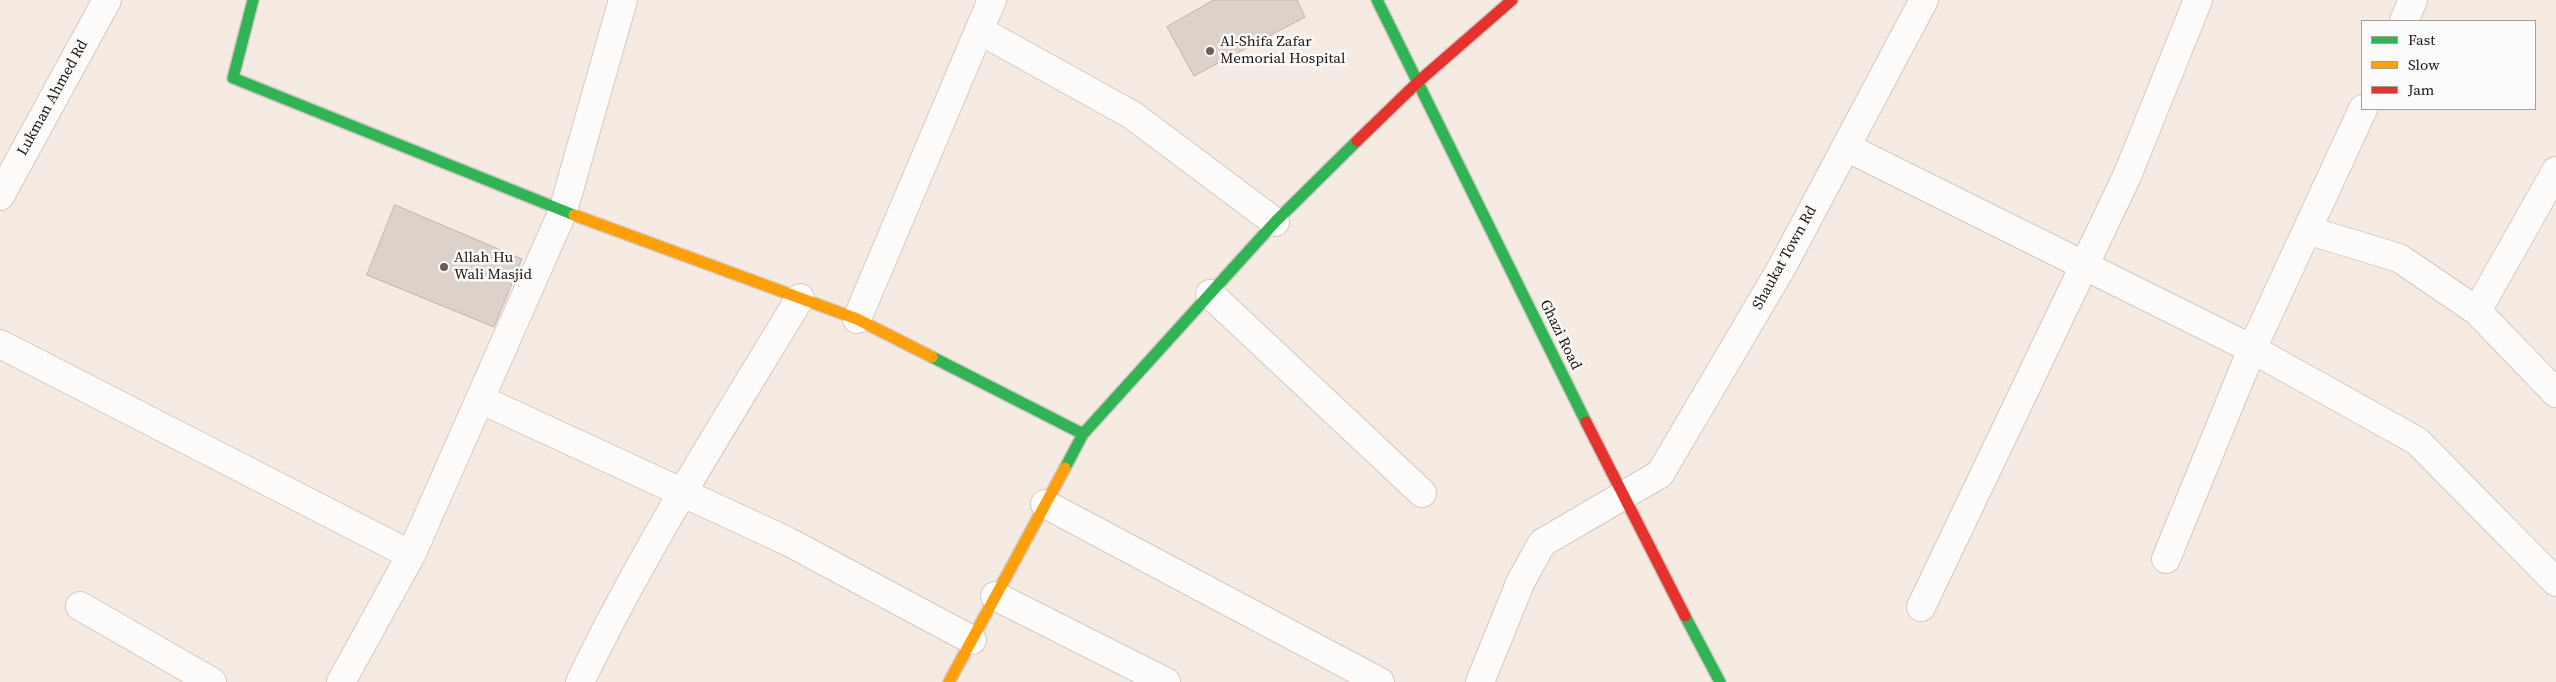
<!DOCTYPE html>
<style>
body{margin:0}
#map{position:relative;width:2556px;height:682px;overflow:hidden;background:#f5ebe2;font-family:"Source Serif 4",serif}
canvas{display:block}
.legend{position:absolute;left:2361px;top:20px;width:175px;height:90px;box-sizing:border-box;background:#fbfbfb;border:1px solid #a39f9b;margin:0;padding:6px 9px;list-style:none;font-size:15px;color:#1f140b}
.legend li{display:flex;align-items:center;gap:10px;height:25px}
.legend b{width:25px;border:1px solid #a39f9b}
</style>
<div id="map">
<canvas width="2556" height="682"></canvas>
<ul class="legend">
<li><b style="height:6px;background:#30b455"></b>Fast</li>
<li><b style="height:6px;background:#ff9f0a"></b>Slow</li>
<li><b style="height:6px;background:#e5322d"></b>Jam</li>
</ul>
</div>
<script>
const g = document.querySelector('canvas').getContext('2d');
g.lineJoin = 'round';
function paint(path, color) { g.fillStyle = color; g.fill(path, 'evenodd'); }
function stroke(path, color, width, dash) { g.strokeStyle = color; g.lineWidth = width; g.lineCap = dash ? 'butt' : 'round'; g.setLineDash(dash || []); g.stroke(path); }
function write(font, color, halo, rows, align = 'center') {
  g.font = font + ' "Source Serif 4",serif'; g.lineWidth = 5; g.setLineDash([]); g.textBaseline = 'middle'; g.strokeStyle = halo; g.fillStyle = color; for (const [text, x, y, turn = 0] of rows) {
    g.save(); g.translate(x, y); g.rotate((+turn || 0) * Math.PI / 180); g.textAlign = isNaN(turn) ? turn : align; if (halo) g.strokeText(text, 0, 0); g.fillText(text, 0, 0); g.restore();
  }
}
const building = new Path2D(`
 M1214 0H1297L1305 17 1194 76 1167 27Z
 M395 205 522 259 494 327 367 275Z`);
paint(building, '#dcd2c9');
stroke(building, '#bdb3aa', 1);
const street = new Path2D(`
 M2404 21 2413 0
 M979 30 1132 115 1275 222
 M1846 147 2252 349 2417 441 2556 582
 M0 196 107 0
 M2307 230 2399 258 2477 311 2556 393
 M1210 294 1422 493
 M2477 311 2556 171
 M857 319 992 0
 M0 344 411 555
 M480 399 787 541 972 640
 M1045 504 1380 682
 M2166 559 2252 349 2363 109
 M995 596 1166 682
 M80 606 212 682
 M1921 607 2127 176 2198 0
 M341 682 411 555 563 211 623 0
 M580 682C644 549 724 424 800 298
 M1480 682 1521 581 1542 543 1660 474 1782 267 1924 0`);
const fast = new Path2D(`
 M253 0 233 78 574 215
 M1377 0 1586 422
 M932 357 1083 434
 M1065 468 1083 434 1275 222 1357 141
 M1685 616 1720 682`);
const slow = new Path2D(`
 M574 215 857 319 932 357
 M949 682 1065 468`);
const jam = new Path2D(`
 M1357 141 1419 81 1512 0
 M1586 422 1685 616`);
stroke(street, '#d3c9c0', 30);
stroke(fast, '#d3c9c0', 14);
stroke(slow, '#d3c9c0', 14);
stroke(jam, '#d3c9c0', 14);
stroke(street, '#fefcfb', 28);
stroke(fast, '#30b455', 11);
stroke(slow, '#ff9f0a', 11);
stroke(jam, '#e5322d', 11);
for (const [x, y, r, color] of [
 [1210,51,5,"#6a5f56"],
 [444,267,5,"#6a5f56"]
]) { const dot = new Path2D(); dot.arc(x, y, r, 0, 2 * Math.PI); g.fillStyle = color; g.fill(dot); stroke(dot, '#fbfbfb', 2); }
write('15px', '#1f140b', '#fbfbfb', [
 ["Al-Shifa Zafar",1220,42],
 ["Memorial Hospital",1220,59],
 ["Allah Hu",454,258],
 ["Wali Masjid",454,275]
], 'left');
write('15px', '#1f140b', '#fbfbfb', [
 ["Lukman Ahmed Rd",53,98,-61],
 ["Shaukat Town Rd",1785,258,-61],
 ["Ghazi Road",1560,335,64]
]);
</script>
